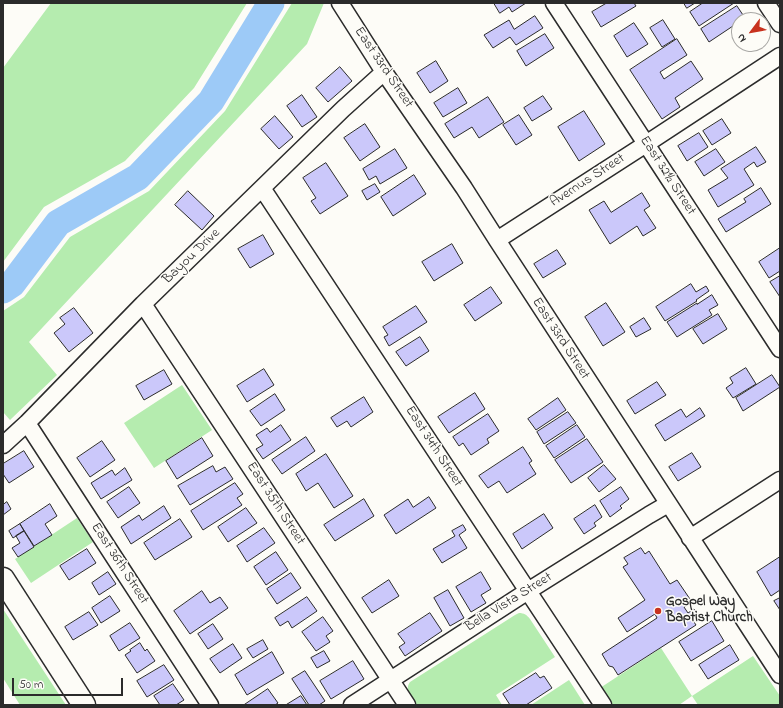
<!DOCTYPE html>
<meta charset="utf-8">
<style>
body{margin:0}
#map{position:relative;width:783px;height:708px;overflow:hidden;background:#fdfcf7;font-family:"Indie Flower",sans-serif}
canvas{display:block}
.frame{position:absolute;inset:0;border:4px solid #2b2b2b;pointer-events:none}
.north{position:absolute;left:731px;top:12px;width:40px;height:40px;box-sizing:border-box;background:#fdfcf7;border:1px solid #a9a8a5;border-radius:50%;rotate:238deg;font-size:11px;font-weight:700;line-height:16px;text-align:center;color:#2b2b2b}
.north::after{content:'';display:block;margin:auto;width:14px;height:18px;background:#c8321e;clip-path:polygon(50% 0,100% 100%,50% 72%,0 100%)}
.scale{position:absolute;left:12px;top:678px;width:111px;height:18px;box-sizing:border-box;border:2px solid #2b2b2b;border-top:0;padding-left:5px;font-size:12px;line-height:14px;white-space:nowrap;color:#2b2b2b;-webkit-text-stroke:3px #fdfcf7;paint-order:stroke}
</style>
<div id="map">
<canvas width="783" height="708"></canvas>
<div class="frame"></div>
<div class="north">N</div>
<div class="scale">50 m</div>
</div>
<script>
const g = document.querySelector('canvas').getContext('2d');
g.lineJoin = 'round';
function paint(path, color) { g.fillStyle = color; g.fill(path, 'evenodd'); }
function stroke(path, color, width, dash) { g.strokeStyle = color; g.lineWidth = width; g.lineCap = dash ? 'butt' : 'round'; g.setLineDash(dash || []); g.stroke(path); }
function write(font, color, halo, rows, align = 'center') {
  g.font = font + ' "Indie Flower",sans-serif'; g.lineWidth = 3; g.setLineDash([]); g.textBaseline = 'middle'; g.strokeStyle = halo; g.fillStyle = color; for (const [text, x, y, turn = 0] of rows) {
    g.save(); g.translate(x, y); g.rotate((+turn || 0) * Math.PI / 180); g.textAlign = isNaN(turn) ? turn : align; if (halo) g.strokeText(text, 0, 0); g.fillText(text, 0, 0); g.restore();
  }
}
paint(new Path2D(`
 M51 3H247L194 88 125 161 44 207 3 262V68Z
 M292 3H324L307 44 29 342 57 375 10 420 3 412V311L24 297 70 237 149 191 225 111Z
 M182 385 212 430 154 468 124 423Z
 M77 518 93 542 31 583 15 559Z
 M3 609 66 705H20L3 678Z
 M519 613C524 613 527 615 530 619L555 657 496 695 502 705H417C412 698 404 690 410 682L515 615Z
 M661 648 692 696 753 656 780 696V703L777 705H698L692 696 679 705H611L600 688Z
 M569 680 585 705H531Z`), '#b5ecaf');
stroke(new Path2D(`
 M3 290 12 284 58 223 138 177 211 101 271 3`), '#9dcaf7', 27);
const building = new Path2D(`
 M494 3H526L512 12 509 7 500 13Z
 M607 3H634L636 6 601 27 592 12Z
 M684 3H695L687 8Z
 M703 3H734L699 26 690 12Z
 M737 6 745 18 743 20H739V22L709 42 701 29Z
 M535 16 543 28 516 45 510 37 493 48 484 35 509 20 514 29Z
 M663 20 675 39 662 47 650 28Z
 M634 23 648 44 627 57 614 36Z
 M545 34 554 48 526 66 517 51Z
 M677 39 687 55 660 72 664 79 691 61 703 79 675 98 680 107 662 119 630 70Z
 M436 61 448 81 430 93 417 73Z
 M340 67 352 81 328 102 316 88Z
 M458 88 467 103 443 117 434 103Z
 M302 95 317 117 302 127 287 106Z
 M543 96 552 109 532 121 524 108Z
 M488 97 504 122 479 138 472 127 454 138 445 124Z
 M584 111 605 144 579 161 558 127Z
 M519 115 532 135 516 145 503 125Z
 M275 116 293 137 279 149 261 129Z
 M722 119 731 133 712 145 703 131Z
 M365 124 380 147 360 161 344 138Z
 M699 133 708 147 687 161 678 146Z
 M756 147 766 162 757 167 754 162 744 169 754 185 718 207 708 190 728 178 721 169Z
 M395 149 407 168 380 184 376 176 369 180 363 169Z
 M716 149 725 162 704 176 695 162Z
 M326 163 348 196 320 214 311 201 316 198 303 178Z
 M414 175 426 194 393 216 381 197Z
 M375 184 380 192 367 200 362 191Z
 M761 188 771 204 726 232 718 219 746 202 744 199Z
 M188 191 214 216 202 230 175 205Z
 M642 193 650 206 644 210 656 228 643 236 637 226 610 244 589 210 604 201 611 212Z
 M263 235 274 254 250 268 238 249Z
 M452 244 463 263 434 281 422 262Z
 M780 248V271L769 278 759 262Z
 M557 250 566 264 543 278 534 264Z
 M780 276V297L770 282Z
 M691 284 696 292 706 286 709 291 696 300 697 301 665 321 656 307Z
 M491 287 502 303 475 321 464 305Z
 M712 295 718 305 709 310 712 315 677 337 667 322 697 303V304Z
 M606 303 625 332 603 346 585 317Z
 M416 306 427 322 389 346 384 337 388 335 383 327Z
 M74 308 93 333 69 352 54 333 65 324 60 318Z
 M718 314 727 329 703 344 693 329Z
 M644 318 651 329 636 337 630 327Z
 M420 337 429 351 406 366 396 352Z
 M746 368 756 384 733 398 726 388 733 383 730 378Z
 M264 369 274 385 247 402 237 386Z
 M164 370 172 384 144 400 136 386Z
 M772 375 780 387 743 411 736 398Z
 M657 382 666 395 635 414 627 401Z
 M475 393 485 409 449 433 438 417Z
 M275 394 285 410 261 426 250 411Z
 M364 397 373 412 351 427 347 421 337 427 331 418Z
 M558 398 566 410 536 430 528 419Z
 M700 408 705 416 665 441 655 425 681 409 686 417Z
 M568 412 576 423 544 444 537 432Z
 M488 414 499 431 487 439 489 443 471 455 463 443 459 446 453 437Z
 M281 425 291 440 263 459 256 449 263 445 256 435 267 428 270 432Z
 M577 425 585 437 554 458 546 446Z
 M306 437 315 451 282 474 272 460Z
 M202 438 213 456 177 479 166 461Z
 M587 439 603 462 571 483 555 460Z
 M102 441 115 460 90 477 77 458Z
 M523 447 532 461 529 463 536 474 507 493 499 481 488 488 479 476Z
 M24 451 34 467 9 483 3 474V464Z
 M692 453 701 467 678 481 669 467Z
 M326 454 353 496 334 508 318 483 306 491 296 474Z
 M604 465 616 479 599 492 588 478Z
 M213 466 216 472 225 467 233 479 190 505 178 486Z
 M125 468 132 480 101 499 91 483 112 470 115 475Z
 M235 483 243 494 237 498 242 505 203 530 191 511Z
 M129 487 140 503 118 518 107 502Z
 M621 487 629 499 620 506 622 508 610 517 600 501Z
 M429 497 436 508 396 534 384 515 408 499 413 507Z
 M364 499 374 516 335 541 324 525Z
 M7 502 11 509 3 515V505Z
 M50 504 57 516 45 524 52 535 34 546 20 524Z
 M595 505 602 517 594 523 596 526 584 534 574 519Z
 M164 506 171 518 131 544 121 527 139 515 142 520Z
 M246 508 257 523 228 542 218 527Z
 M544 514 553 528 522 549 513 534Z
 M180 519 192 537 155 560 144 543Z
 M20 524 24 531 13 538 9 531Z
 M463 525 466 530 459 535 467 548 442 563 433 549 455 536 452 531Z
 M264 528 275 543 247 562 237 546Z
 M24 531 34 547 18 557 12 548 20 543 16 536Z
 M641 548 645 554 649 551 670 584 677 580 692 602 684 607 688 613 694 609 700 618 694 622 696 625 618 675 613 667 609 666 602 654 657 618 655 614 627 632 618 618 645 600 623 567 628 564 624 558Z
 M87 549 96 563 69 580 60 566Z
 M276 552 288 570 266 585 254 567Z
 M780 557V590L771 596 757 572Z
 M108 572 116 584 99 595 92 583Z
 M481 572 491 589 481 595 486 603 471 612 456 587Z
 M291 573 301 588 277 604 267 589Z
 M389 580 399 596 372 613 362 598Z
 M448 590 464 618 450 626 434 598Z
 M202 591 210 603 220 597 228 608 190 634 174 611Z
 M110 596 120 611 101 623 92 608Z
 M307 597 317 611 292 628 288 621 280 626 275 618Z
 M780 598V610L774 601Z
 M89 612 98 625 73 640 65 627Z
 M430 613 442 631 405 656 399 647 405 643 398 634Z
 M323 617 333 631 326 636 330 642 316 651 302 632Z
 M712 621 724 641 691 661 679 642Z
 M130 623 140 638 119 651 110 636Z
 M213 624 223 639 208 649 198 634Z
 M263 640 268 649 253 658 247 649Z
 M140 643 145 651 147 649 155 661 137 673 125 655 131 651 130 650Z
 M233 644 242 658 220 673 210 659Z
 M730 645 739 660 708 679 699 665Z
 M324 651 330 661 317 668 311 658Z
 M272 652 284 673 247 695 235 675Z
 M353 661 364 679 331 699 320 681Z
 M164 665 174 680 147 697 137 681Z
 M305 671 325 701 319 705H309L292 679Z
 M536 673 540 678 544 676 552 688 526 705H510L503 694Z
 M173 684 184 700 176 705H160L154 696Z
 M268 689 278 703 275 705H244Z
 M301 696 307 705H286Z`);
paint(building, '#cbc8fa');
stroke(building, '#2b2b2b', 1);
const street = new Path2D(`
 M340 3 384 72 464 188 497 240 780 675
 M554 3 780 349
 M766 3 780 24
 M262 188 603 705
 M497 240 646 144 780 56
 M143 304 407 705
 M27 423 210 705
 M3 445 27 423 143 304 343 109 384 72
 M690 538 780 480
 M352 705 528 591 649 515 668 504`);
const secondary = new Path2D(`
 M3 579 84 705`);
stroke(street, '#2b2b2b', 19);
stroke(secondary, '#2b2b2b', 25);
stroke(street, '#fdfcf7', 16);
stroke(secondary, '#fdfcf7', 22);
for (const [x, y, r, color] of [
 [658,611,4,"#c8321e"]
]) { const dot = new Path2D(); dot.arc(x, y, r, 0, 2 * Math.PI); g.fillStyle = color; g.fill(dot); stroke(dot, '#fdfcf7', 1.5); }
write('14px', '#2b2b2b', '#fdfcf7', [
 ["East 33rd Street",383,68,56],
 ["East 32½ Street",667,176,57],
 ["Avernus Street",588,181,-33],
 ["Bayou Drive",192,257,-44],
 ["East 33rd Street",560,339,57],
 ["East 34th Street",433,447,57],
 ["East 35th Street",275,504,57],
 ["East 36th Street",119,564,57],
 ["Bella Vista Street",509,603,-32]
]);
write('bold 14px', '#2b2b2b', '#fdfcf7', [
 ["Gospel Way",666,603],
 ["Baptist Church",666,619]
], 'left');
</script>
